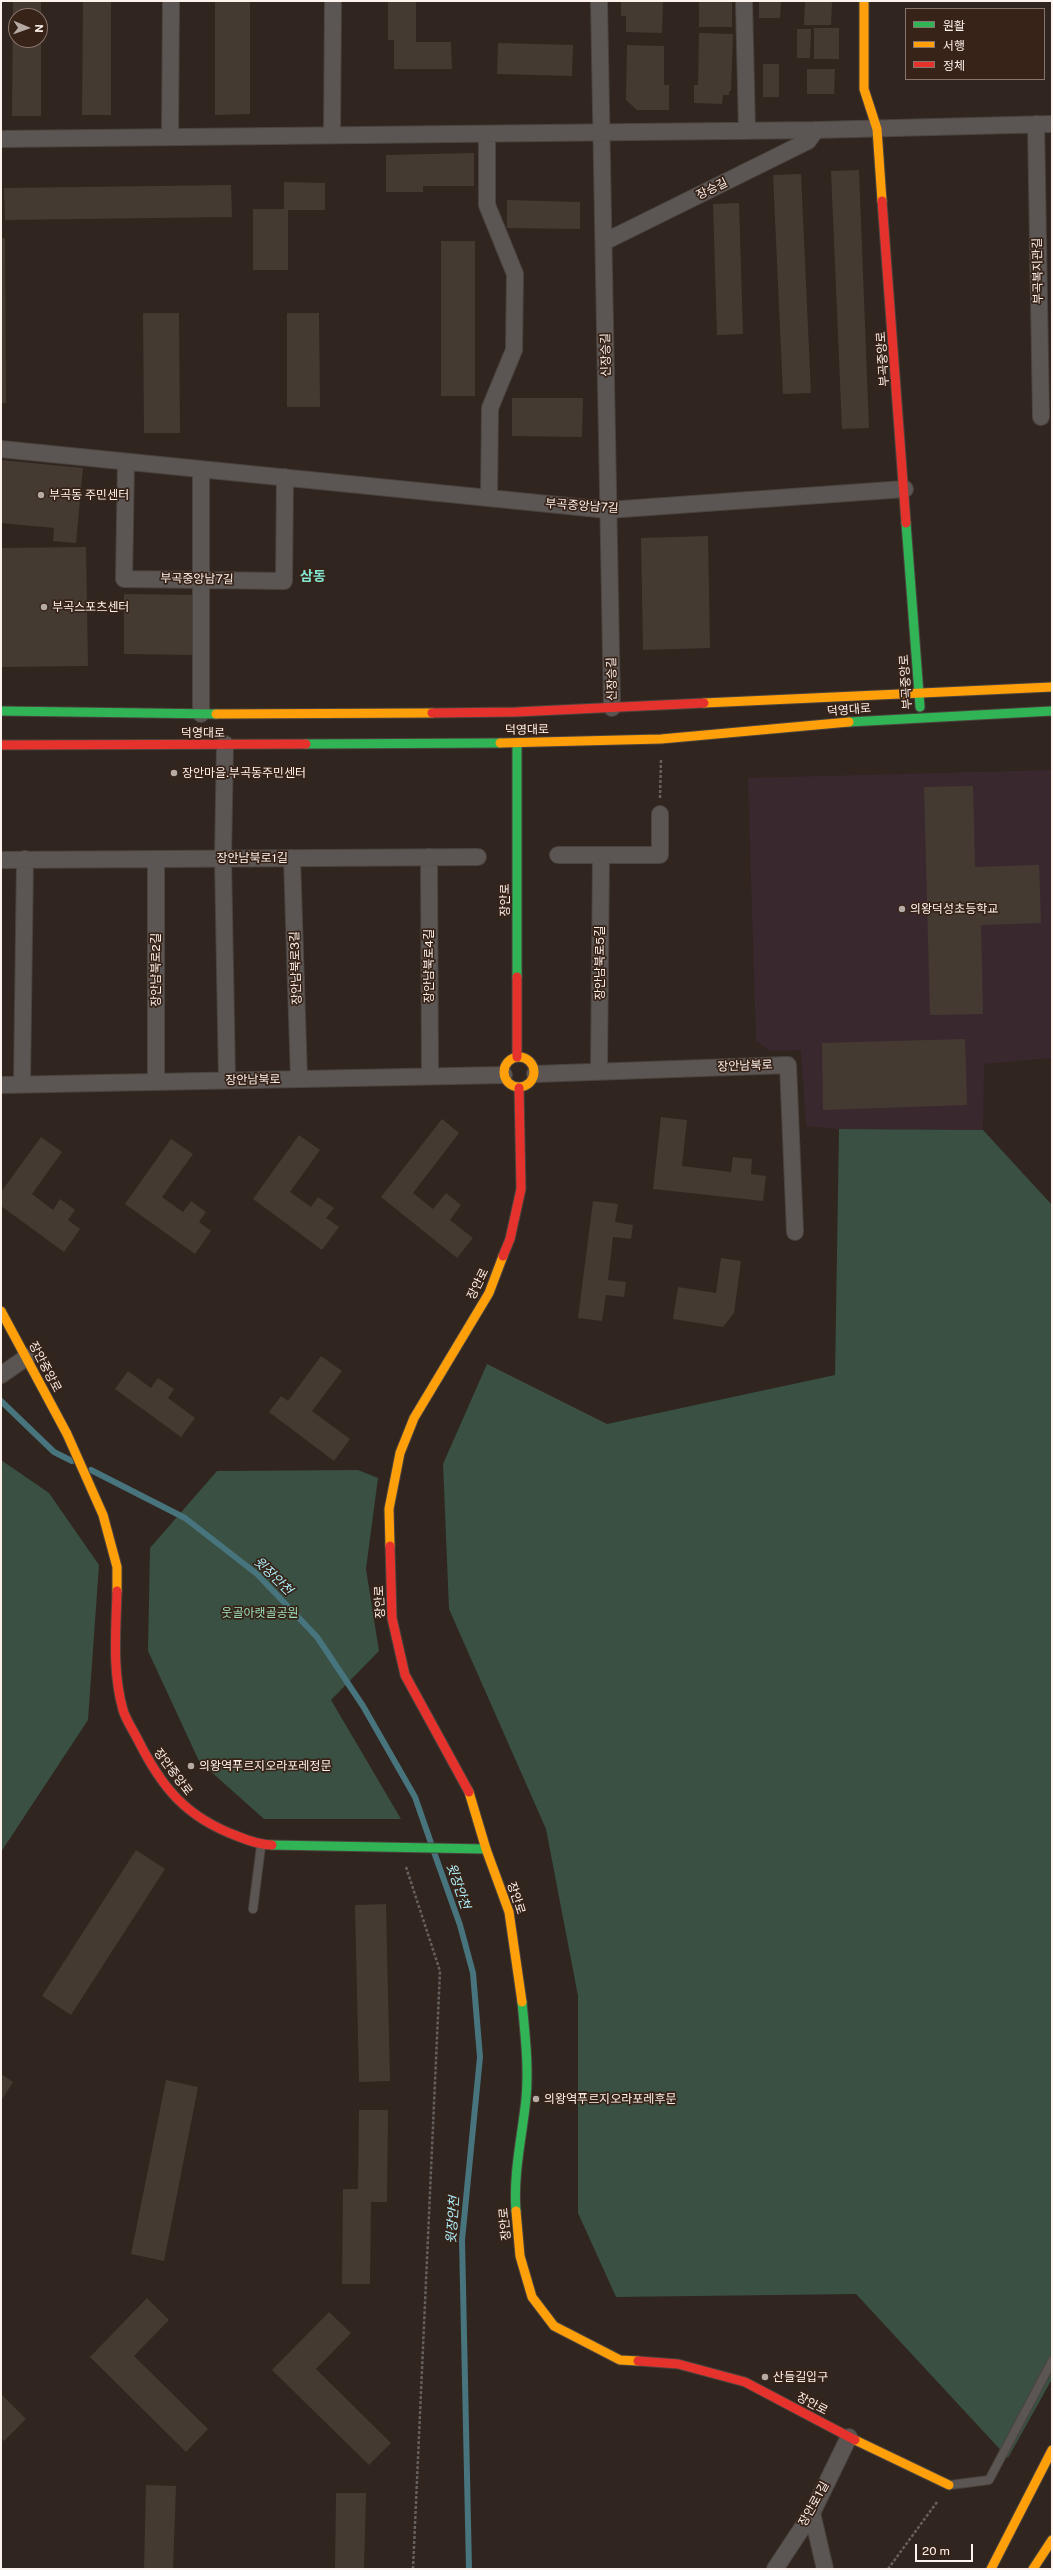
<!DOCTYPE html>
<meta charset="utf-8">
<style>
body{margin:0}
#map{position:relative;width:1053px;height:2570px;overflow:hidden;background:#30251f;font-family:"Public Sans","Noto Sans KR",sans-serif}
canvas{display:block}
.frame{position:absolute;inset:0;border:2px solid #fef2ed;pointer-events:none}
.legend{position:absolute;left:905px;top:8px;width:140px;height:72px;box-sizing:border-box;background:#372318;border:1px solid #87766d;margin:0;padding:5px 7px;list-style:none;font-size:12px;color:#fef2ed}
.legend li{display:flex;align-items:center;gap:8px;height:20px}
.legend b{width:20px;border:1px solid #87766d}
.north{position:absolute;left:8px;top:8px;width:40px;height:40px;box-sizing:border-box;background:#372318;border:1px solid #87766d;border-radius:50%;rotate:92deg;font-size:11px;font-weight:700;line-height:16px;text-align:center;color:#fef2ed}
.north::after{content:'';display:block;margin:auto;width:14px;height:18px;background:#b6aaa5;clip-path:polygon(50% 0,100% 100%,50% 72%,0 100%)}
.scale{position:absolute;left:915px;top:2544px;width:58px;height:18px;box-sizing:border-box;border:2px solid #fef2ed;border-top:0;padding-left:5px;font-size:12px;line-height:14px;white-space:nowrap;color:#fef2ed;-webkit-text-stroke:3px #372318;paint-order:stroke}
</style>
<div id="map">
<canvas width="1053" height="2570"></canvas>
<div class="frame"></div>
<ul class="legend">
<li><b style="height:5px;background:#30b455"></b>원활</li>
<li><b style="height:5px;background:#ff9f0a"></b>서행</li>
<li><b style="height:5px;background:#e5322d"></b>정체</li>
</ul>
<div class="north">N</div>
<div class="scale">20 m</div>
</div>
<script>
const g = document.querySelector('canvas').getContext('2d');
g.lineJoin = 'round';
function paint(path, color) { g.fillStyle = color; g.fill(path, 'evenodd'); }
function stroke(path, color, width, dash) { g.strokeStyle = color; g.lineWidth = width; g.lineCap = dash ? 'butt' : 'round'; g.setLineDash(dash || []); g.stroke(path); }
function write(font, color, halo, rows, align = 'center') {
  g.font = font + ' "Public Sans","Noto Sans KR",sans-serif'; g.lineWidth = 3.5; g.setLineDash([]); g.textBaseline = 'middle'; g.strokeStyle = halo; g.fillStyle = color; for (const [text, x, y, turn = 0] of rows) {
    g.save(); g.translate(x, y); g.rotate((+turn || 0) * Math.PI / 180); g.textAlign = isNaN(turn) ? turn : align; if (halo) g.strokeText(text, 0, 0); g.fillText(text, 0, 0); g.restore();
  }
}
paint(new Path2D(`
 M1052 770V1069L1051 1058 984 1064 983 1130 839 1129 806 1126 801 1050 771 1051 756 1041 748 778Z`), '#3a282f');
paint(new Path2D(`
 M839 1129 983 1130 1052 1205V2379L1008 2458 856 2294 616 2297 578 2213V1996L546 1829 449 1609 443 1464 487 1364 607 1424 835 1375Z
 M1 1460 49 1493 99 1565 88 1720 1 1852Z
 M358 1470 378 1478 366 1569 379 1651 331 1700 401 1819H264L199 1761 148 1651 150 1548 217 1471Z`), '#395042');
stroke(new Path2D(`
 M1 1401 54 1452 72 1461
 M91 1470 185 1518 257 1574 317 1637 363 1706 415 1797 431 1843
 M434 1852 460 1925 473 1973 480 2057 462 2240 469 2569`), '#48747d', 6);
paint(new Path2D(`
 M13 1H41V16H16V40H41V116H12Z
 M83 1H111V115H82Z
 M215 1H250V114L215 115Z
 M388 1H416V42H451L452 69H394V40H388Z
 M621 1H663L662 33 626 32V16H621Z
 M699 1H732V27H699Z
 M759 1H781L780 18H759Z
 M805 1H832L831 25H804Z
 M814 28H839V59H814Z
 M797 29H811L810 58H797Z
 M699 33 733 34 731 91H729V95H723L722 104 694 103V85H698Z
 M498 43 573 45 572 76 497 74Z
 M627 45 664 46V85H669V110H637L626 100Z
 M763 64H779V97H763Z
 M807 69H835L834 94H807Z
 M474 153V186H423V192H386V155Z
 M859 170 869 428 842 429 831 171Z
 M801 174 811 393 783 394 773 175Z
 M284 182 325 183V210H288V270H253V209H284Z
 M231 185 232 217 5 220 4 188Z
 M507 200 580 202V229L507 228Z
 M739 203 743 334 717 335 713 204Z
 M1 238H5L6 403H1Z
 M441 241H475V396H441Z
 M143 313H179L180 433H144Z
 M287 313H319L320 407H287Z
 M512 398H583L582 437 512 436Z
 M1 460 83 468 76 543 53 541 54 528 1 523Z
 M708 536 710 648 643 650 641 538Z
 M86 547 88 666 1 667V548Z
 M124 594 195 595 193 655 124 654Z
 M973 786 975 867 1039 865 1041 923 981 925 983 1014 930 1015 924 787Z
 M965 1039 967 1105 823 1110 822 1043Z
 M661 1117 687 1120 682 1166 731 1172 733 1157 752 1159 751 1174 766 1176 763 1201 653 1189Z
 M442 1119 459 1133 413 1193 433 1209 446 1193 461 1205 450 1220 473 1238 457 1258 381 1197Z
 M299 1135 320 1150 290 1192 311 1207 318 1197 334 1208 326 1218 339 1227 322 1250 253 1199Z
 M41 1137 62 1152 32 1194 53 1210 60 1199 75 1210 68 1220 80 1229 64 1252 1 1206V1192Z
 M171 1139 193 1154 162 1197 183 1212 191 1201 206 1212 199 1222 211 1231 195 1254 125 1204Z
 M593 1201 618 1204 615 1222 633 1225 631 1239 613 1237 608 1280 626 1282 624 1297 606 1295 602 1321 578 1318Z
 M721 1258 741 1261 734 1313 723 1327 673 1319 678 1287 716 1293Z
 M321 1356 342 1371 312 1411 350 1439 334 1461 269 1412 281 1396 288 1401Z
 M128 1371 151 1388 158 1378 174 1389 168 1398 195 1418 181 1437 115 1389Z
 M136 1850 165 1869 71 2015 42 1996Z
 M386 1904 390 2081 359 2082 355 1905Z
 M1 2074 13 2082 1 2101Z
 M166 2080 198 2087 164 2261 131 2254Z
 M359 2110H388L387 2202H371L370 2284H342L343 2189H358Z
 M147 2298 169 2320 134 2356 208 2429 186 2452 90 2357Z
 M329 2312 351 2333 316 2369 391 2443 369 2465 272 2370Z
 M1 2394 26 2419 4 2441 1 2438Z
 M146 2485 176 2486 173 2569H144Z
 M336 2493H366L364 2569H335Z`), '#453a32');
const lane = new Path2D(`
 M253 1909 261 1846
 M950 2485 989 2480 1052 2361`);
const street = new Path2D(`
 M599 1 612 708
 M744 1 747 131
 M1036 124 1041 417
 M487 134V205L515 274 514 350 490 408 489 498
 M332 135 333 1
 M170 137 171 1
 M1 139 816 130 1052 124
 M604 242 808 141 816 130
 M1 449 608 510 905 489
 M126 462 124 579 284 581 285 477
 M201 714V469
 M225 744 223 858 227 1080
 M558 855H660V814
 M429 857 430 1076
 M292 858 299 1079
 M1 860 478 857
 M599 1070 601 856
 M535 1074 788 1065 795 1232
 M156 1082V859
 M22 1084 25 859
 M1 1085 504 1075
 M1 1375 27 1357
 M812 2513 825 2569
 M775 2569 812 2513 849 2437`);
const fast = new Path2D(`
 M906 523 920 707
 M1 711 216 714
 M849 722 1052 711
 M517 743V977
 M306 744 500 743
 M272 1845 486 1849
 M516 2211C513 2174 522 2137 526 2099 529 2067 525 2034 522 2002`);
const slow = new Path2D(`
 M864 1V89L877 129 882 201
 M704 703 1052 687
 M216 714 432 713
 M500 743 661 739 849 722
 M504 1072a15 15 0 1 1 30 0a15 15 0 1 1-30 0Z
 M1 1311 67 1434 103 1515 117 1567V1591
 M390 1546 389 1509 400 1453 414 1418 489 1293 503 1256
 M469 1792 486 1849 509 1912 522 2002
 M516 2211 520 2256 532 2297 554 2326 620 2360 638 2361
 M855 2440 949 2485
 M991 2569 1052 2450
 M1033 2569 1052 2540`);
const jam = new Path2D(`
 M882 201 906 523
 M432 713 516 712 704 703
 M1 745 306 744
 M517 977V1057
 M503 1256 510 1239 521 1189 519 1088
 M390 1546 392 1618 405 1675 469 1792
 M117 1591C116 1631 112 1671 123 1710 126 1720 133 1730 138 1740 162 1788 186 1817 237 1836 249 1841 260 1845 272 1845
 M638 2361 678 2364 745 2382 855 2440`);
stroke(lane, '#4b433e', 10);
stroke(street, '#4b433e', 18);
stroke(fast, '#4b433e', 11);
stroke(slow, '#4b433e', 11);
stroke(jam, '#4b433e', 11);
stroke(new Path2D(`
 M660 798 661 759
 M406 1867 440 1971 413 2569
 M888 2569 937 2502`), '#66605e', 2.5, [3, 2]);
stroke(lane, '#5b5654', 8);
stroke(street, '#5b5654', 16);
stroke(fast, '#30b455', 9);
stroke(slow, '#ff9f0a', 9);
stroke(jam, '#e5322d', 9);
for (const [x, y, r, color] of [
 [41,495,4,"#b6aaa5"],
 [44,607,4,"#b6aaa5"],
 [174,773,4,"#b6aaa5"],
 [902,909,4,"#b6aaa5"],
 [191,1766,4,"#b6aaa5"],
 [536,2099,4,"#b6aaa5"],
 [765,2377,4,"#b6aaa5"]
]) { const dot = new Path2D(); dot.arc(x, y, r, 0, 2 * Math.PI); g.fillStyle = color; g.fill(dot); stroke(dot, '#372318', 1.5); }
write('12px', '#fef2ed', '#372318', [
 ["장승길",712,189,-26],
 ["부곡복지관길",1038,271,-91],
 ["신장승길",606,355,-91],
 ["부곡중앙로",883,359,-94],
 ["부곡중앙남7길",582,506,4],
 ["부곡중앙남7길",197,579,1],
 ["신장승길",612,679,-91],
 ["부곡중앙로",906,682,-94],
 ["덕영대로",849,710,-5],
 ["덕영대로",527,730,-1],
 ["덕영대로",203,733],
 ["장안남북로1길",252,858],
 ["장안로",505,900,-90],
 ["장안남북로5길",600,963,-90],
 ["장안남북로4길",429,966,-90],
 ["장안남북로3길",296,968,-92],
 ["장안남북로2길",156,970,-90],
 ["장안남북로",745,1066,-2],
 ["장안남북로",253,1080,-1],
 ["장안로",478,1284,-64],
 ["장안중앙로",45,1367,62],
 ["장안로",380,1602,-93],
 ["장안중앙로",173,1772,53],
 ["장안로",516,1898,72],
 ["장안로",505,2224,-95],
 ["장안로",812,2404,28],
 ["장안로1길",814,2504,-61]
]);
write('12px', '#fef2ed', '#372318', [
 ["부곡동 주민센터",49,495],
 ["부곡스포츠센터",52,607],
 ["장안마을.부곡동주민센터",182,773],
 ["의왕덕성초등학교",910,909],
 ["의왕역푸르지오라포레정문",199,1766],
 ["의왕역푸르지오라포레후문",544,2099],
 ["산들길입구",773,2377]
], 'left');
write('12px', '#9ae0bc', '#372318', [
 ["웃골아랫골공원",260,1613]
]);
write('italic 13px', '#adf0fe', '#372318', [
 ["윗장안천",273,1576,44],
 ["윗장안천",458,1886,71],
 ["윗장안천",453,2220,-86]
]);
write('bold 14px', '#81e6d2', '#372318', [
 ["삼동",313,577]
]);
</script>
